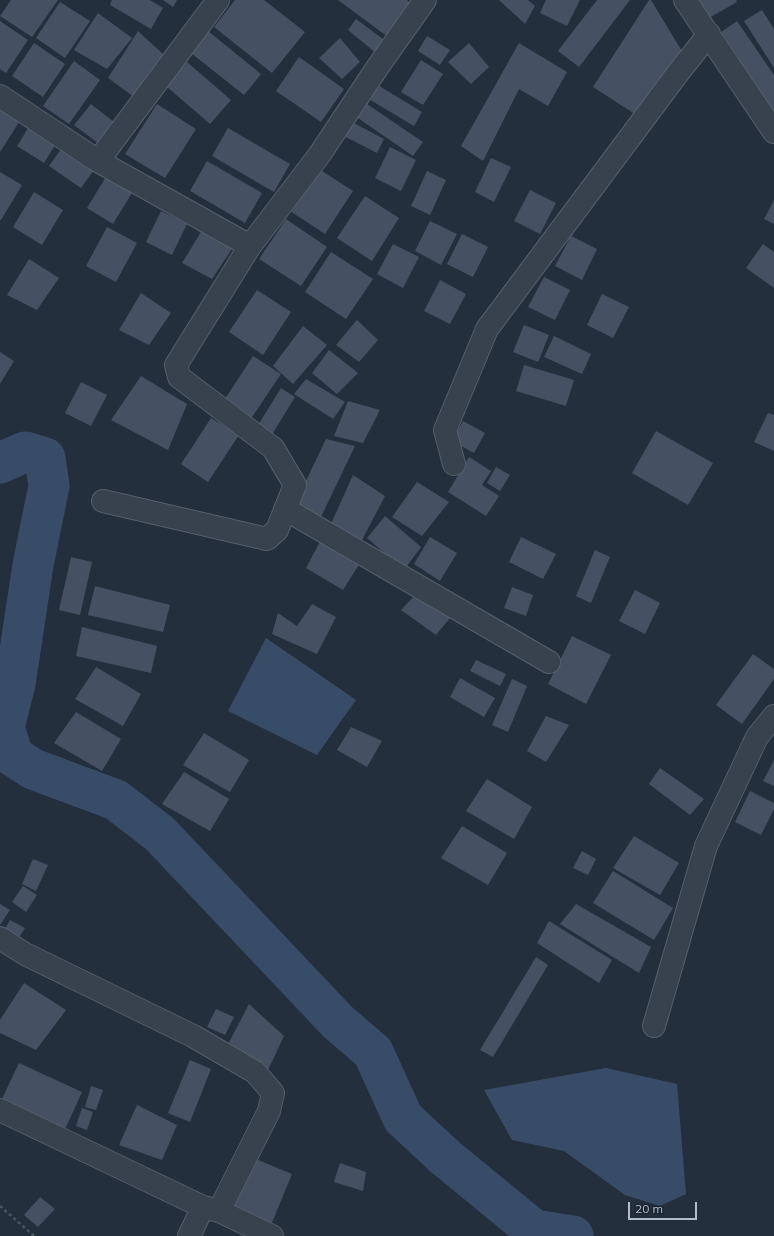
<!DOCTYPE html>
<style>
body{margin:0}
#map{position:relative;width:774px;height:1236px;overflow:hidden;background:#242f3e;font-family:Mulish,sans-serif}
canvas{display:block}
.scale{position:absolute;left:628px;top:1202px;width:69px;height:18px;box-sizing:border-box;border:2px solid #b4bcc9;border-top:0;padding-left:5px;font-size:12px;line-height:14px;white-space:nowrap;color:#b4bcc9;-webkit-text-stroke:3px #1d2633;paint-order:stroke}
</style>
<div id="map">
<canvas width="774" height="1236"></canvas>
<div class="scale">20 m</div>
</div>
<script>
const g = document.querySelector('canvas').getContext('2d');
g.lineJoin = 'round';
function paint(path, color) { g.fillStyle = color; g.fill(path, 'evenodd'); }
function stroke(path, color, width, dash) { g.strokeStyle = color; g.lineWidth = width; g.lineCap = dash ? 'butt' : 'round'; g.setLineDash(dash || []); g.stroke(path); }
paint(new Path2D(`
 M266 638 356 700 317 755 228 711Z
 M606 1068 677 1084 686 1194 660 1206 625 1195 564 1151 512 1140 484 1090Z`), '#394c67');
stroke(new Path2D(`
 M0 463 25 452 45 458 49 486 33 565 15 684 4 727 13 756 33 769 116 800 160 834 338 1022 373 1052 403 1118 445 1157 534 1230 573 1236`), '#394c67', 41);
paint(new Path2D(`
 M11 0H58L32 37 0 16Z
 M112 0H150L163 8 151 29 110 5Z
 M163 0H177L173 7Z
 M235 0H264L305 32 272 73 214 27Z
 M338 0H407L411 4 388 37Z
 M499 0H528L535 6 525 24Z
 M546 0H580L567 26 540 13Z
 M597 0H630L579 67 558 51Z
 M649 0H651L683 53 638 116 593 87Z
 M694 0H736L737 2 707 19Z
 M60 2 90 21 65 58 36 38Z
 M762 10 774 29V68L744 21Z
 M98 13 132 38 107 69 74 50Z
 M356 19 387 42 377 54 348 30Z
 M0 21 28 40 6 73 0 69Z
 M737 21 774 75V112L721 32Z
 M138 31 164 55 134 97 108 78Z
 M208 31 261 74 244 95 191 53Z
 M427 36 450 50 440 65 418 51Z
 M340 38 360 62 342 79 319 58Z
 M34 43 65 64 43 97 12 76Z
 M469 43 489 67 471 84 448 62Z
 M519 43 567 72 548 106 519 89 483 161 461 146Z
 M299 57 344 89 321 122 276 91Z
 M421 60 443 74 423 105 401 92Z
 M74 61 100 80 69 124 43 106Z
 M187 62 231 100 210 124 166 86Z
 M371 81 422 112 414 126 362 95Z
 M364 102 423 142 413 156 355 116Z
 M91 104 114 122 98 143 74 125Z
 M157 104 196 129 165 178 125 154Z
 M0 107 21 119 0 152Z
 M348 120 384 139 377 153 340 134Z
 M30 125 57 142 44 163 17 146Z
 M228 128 290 164 274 192 212 156Z
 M64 145 96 167 81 188 49 166Z
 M390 147 416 160 401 191 375 178Z
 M491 158 511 167 494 202 475 192Z
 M207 161 262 193 245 223 190 191Z
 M319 169 353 191 325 234 290 211Z
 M427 171 446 180 430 215 411 206Z
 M0 172 22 185 1 220H0Z
 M109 172 135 188 113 224 87 208Z
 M530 190 556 203 540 234 514 221Z
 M34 192 63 210 42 245 13 227Z
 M365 196 399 218 372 261 337 238Z
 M774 200V224L764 219Z
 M161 211 187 224 172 255 146 242Z
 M286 219 327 247 301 286 259 259Z
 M430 221 457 234 441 265 415 251Z
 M107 227 137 243 116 282 86 266Z
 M204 227 234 246 212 279 182 263Z
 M462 234 488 247 473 277 447 264Z
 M571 236 597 249 582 280 555 266Z
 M393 244 419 257 403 288 377 274Z
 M763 244 774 252V288L746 268Z
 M331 252 373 279 346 319 305 292Z
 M29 259 59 278 37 310 7 295Z
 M544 277 570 290 555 320 528 307Z
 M440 280 466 294 450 324 424 311Z
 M257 290 291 312 263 355 229 332Z
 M141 293 171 313 149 345 119 330Z
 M602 294 629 307 613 338 587 325Z
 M357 320 378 340 359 362 336 345Z
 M524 325 549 335 538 362 513 352Z
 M303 326 327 345 293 384 273 366Z
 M554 336 591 354 582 374 544 357Z
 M329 350 358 373 337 394 312 373Z
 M0 352 14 361 0 384Z
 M253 356 281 374 250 420 223 402Z
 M524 365 574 380 566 406 516 391Z
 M141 376 187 404 168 450 111 420Z
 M306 379 345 402 333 419 294 394Z
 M81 382 107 395 91 426 65 413Z
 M281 388 295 397 270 438 255 430Z
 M348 401 380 410 363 443 334 436Z
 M768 413 774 415V451L754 442Z
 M211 418 239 435 208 482 181 464Z
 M463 421 485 433 474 453 452 441Z
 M656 431 713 463 688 505 632 473Z
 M326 439 355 446 320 519 295 504Z
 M469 457 491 471 482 485 499 496 486 516 448 492Z
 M496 467 510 475 500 491 487 483Z
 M353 475 385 496 361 542 330 526Z
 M417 482 449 502 422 536 392 517Z
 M385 516 421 547 404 570 367 538Z
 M324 534 365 555 343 590 306 568Z
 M430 537 457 553 440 581 414 564Z
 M521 537 556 554 543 579 509 562Z
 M595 550 610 557 591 603 576 596Z
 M71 557 92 562 80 615 59 610Z
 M95 586 170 605 163 632 88 615Z
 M512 587 533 595 526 616 504 608Z
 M635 590 660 603 645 634 619 621Z
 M418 592 454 613 436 635 401 610Z
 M312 604 336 617 317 654 272 634 278 613 297 626Z
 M82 627 157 646 151 673 76 656Z
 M572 636 611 655 586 704 548 684Z
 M753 654 774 669V679L742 724 716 705Z
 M476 660 506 674 500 686 470 671Z
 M96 667 141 694 123 726 75 699Z
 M460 678 495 698 484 717 450 697Z
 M512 679 527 686 508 732 492 725Z
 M76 712 121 739 102 771 54 743Z
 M546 716 569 725 546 762 527 751Z
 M351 727 382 741 367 767 337 750Z
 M204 733 249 760 230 792 183 765Z
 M774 760V786L763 781Z
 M660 768 704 799 690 815 649 784Z
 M184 772 229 799 210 831 162 804Z
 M487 779 532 807 514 839 466 811Z
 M750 791 774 803V809L761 835 735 822Z
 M462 826 507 853 488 885 441 858Z
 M634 836 679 863 660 895 613 868Z
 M582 851 596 859 588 875 573 868Z
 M33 859 48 865 36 891 22 884Z
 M613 871 673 908 654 940 593 903Z
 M23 886 37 895 26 912 12 902Z
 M0 904 10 910 0 925Z
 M576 904 651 947 639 973 560 924Z
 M10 920 25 928 15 944 1 936Z
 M549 921 612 960 599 983 537 943Z
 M536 957 548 965 493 1057 480 1050Z
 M24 983 66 1010 36 1050 0 1033V1020Z
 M249 1004 284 1036 268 1070 226 1048Z
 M216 1009 234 1017 225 1035 207 1027Z
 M190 1060 211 1069 190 1122 168 1113Z
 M19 1063 82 1092 62 1136 0 1103Z
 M91 1086 103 1090 96 1110 85 1107Z
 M137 1105 177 1125 162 1160 119 1145Z
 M82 1108 93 1112 87 1130 76 1126Z
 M246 1155 292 1174 271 1225 225 1207Z
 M340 1163 366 1172 363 1191 334 1182Z
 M40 1197 55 1209 38 1227 24 1215Z`), '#455162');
const minor = new Path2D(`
 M685 0 774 132
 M0 96 98 161 250 246 176 365 179 377 273 448 295 485 277 530 267 539 103 501
 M98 161 218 0
 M250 246 320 154 377 68 425 0
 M454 464 445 430 487 329 678 73 709 34
 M285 509 549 662
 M0 938 25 954 193 1036 255 1072 273 1093 269 1111 219 1211
 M654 1026 706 846 757 737 774 716
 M0 1110 203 1207 219 1211 272 1236
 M189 1236 203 1207`);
stroke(minor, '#565f6c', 24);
stroke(new Path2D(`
 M0 1206 34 1236`), '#44595c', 2.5, [3, 3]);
stroke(minor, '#38414e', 22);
</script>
